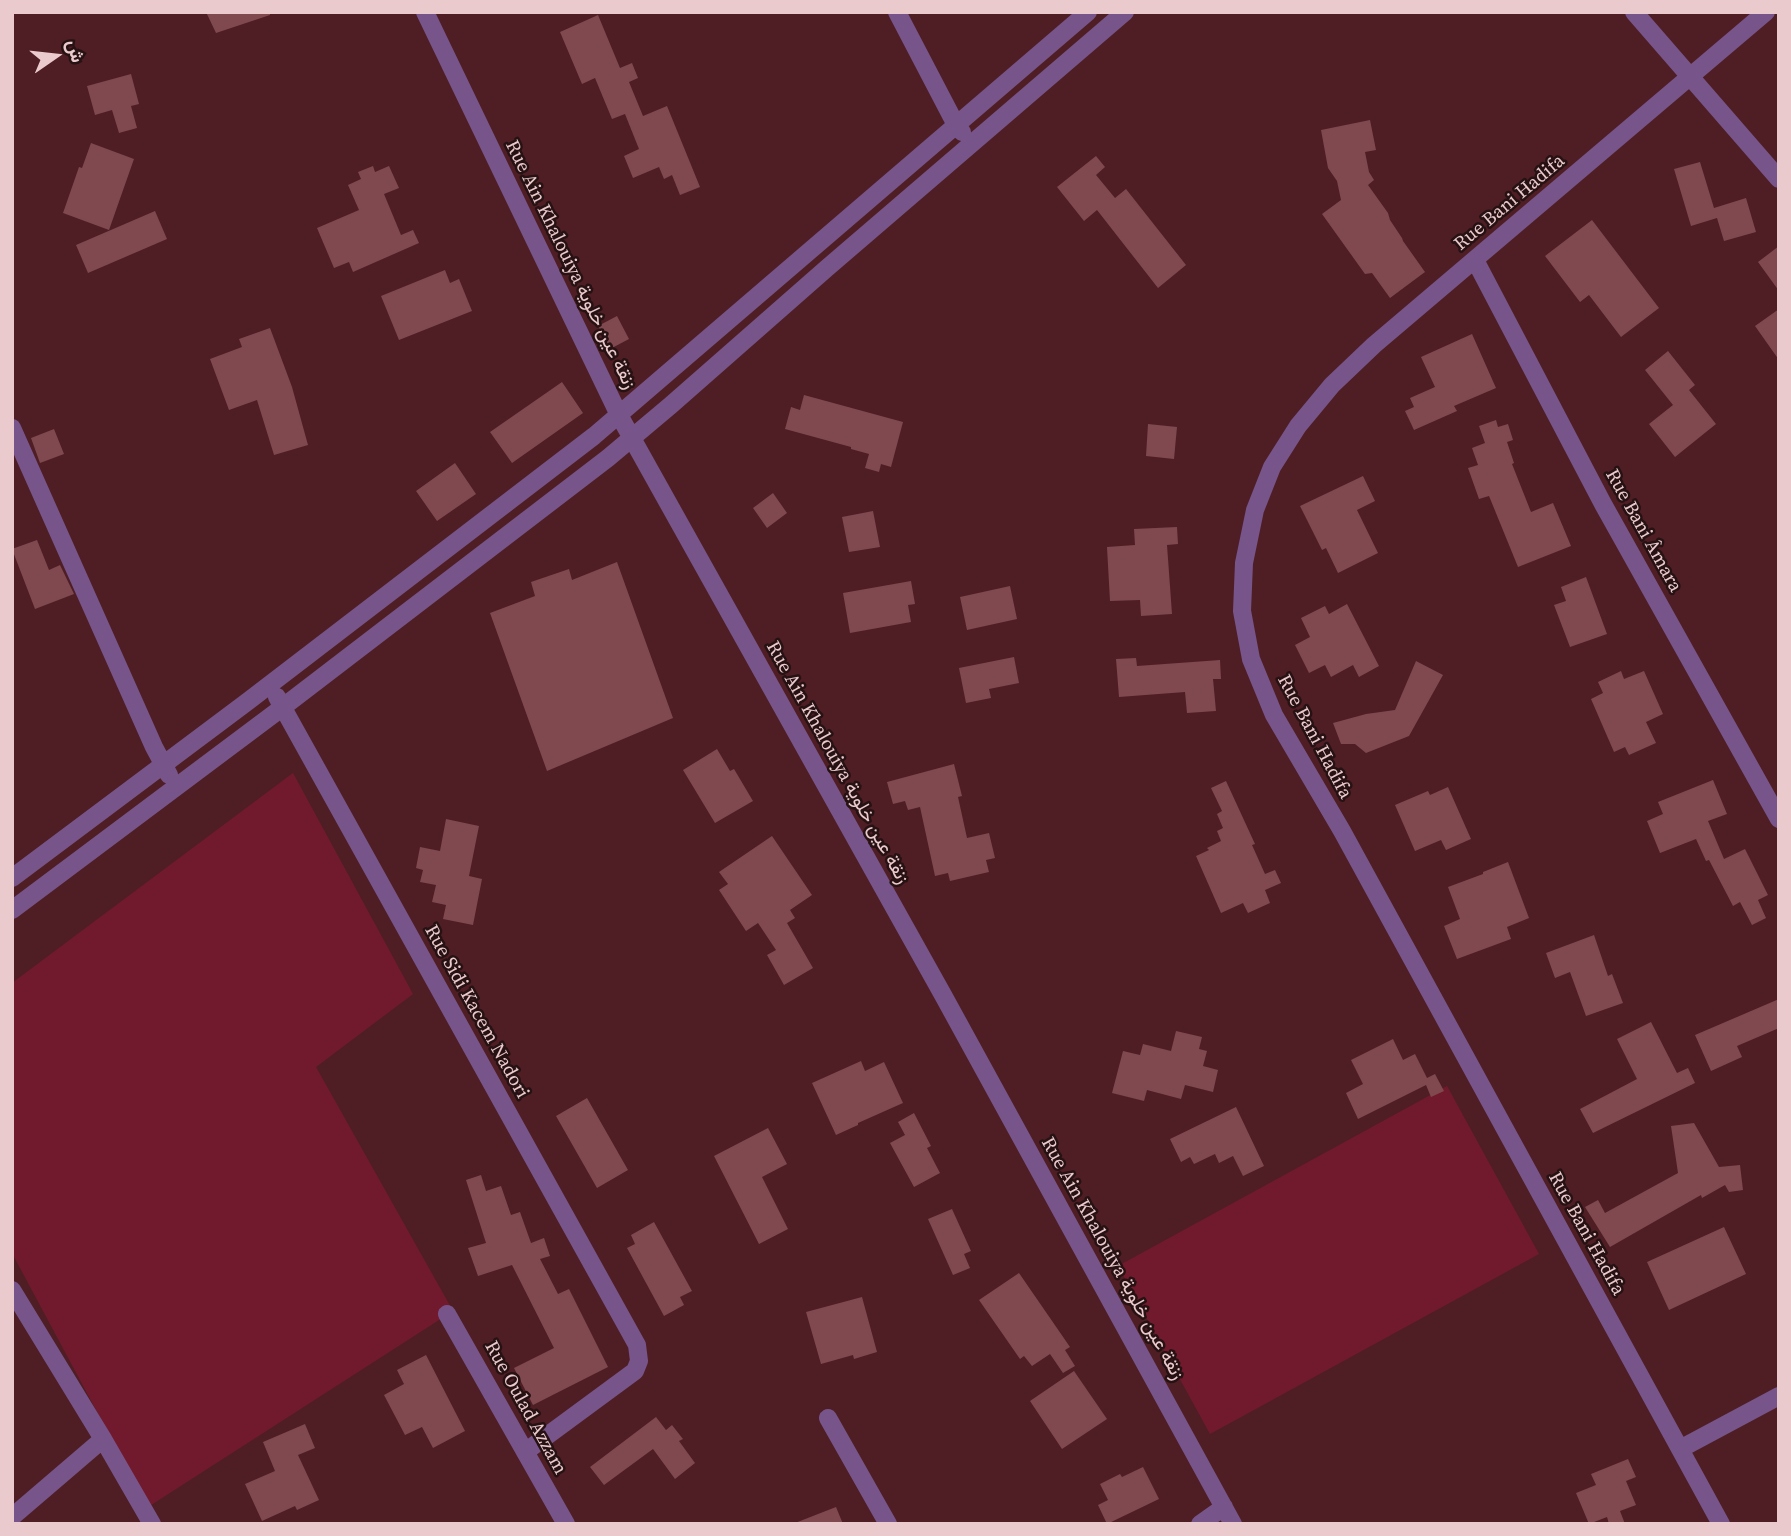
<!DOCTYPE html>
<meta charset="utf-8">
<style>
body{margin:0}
#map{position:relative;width:1791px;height:1536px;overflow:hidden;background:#4f1e25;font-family:"Source Serif 4",Vazirmatn,serif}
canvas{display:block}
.frame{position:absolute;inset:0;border:14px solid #eacacc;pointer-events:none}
.north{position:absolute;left:21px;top:21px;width:70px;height:70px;-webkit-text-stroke:5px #261113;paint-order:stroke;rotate:76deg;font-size:19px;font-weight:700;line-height:28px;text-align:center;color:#eacacc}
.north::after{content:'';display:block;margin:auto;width:24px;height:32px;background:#eacacc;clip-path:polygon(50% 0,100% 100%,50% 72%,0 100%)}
</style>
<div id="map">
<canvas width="1791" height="1536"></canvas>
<div class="frame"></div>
<div class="north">ش</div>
</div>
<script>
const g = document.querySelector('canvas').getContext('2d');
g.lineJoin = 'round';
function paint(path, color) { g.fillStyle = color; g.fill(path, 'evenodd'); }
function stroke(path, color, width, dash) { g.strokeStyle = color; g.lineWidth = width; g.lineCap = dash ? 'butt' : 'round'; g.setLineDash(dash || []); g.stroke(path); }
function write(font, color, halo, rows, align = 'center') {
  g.font = font + ' "Source Serif 4",Vazirmatn,serif'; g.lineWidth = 5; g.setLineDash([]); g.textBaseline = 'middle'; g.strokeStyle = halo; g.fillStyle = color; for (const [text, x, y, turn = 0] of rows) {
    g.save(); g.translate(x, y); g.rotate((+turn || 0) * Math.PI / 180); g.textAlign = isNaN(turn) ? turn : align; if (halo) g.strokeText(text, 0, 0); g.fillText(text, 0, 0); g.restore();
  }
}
paint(new Path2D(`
 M293 773 413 994 316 1067 453 1311 148 1507 12 1253V983Z
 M1447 1086 1539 1254 1210 1434 1118 1266Z`), '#721a2d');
paint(new Path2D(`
 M206 12H270V15L216 33Z
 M598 15 620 68 632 63 638 78 629 82 643 116 667 106 700 187 680 195 672 175 664 179 659 167 633 178 624 156 639 149 625 114 612 119 595 78 582 84 560 32Z
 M131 74 139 104 131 106 137 128 119 133 112 110 95 115 87 86Z
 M1370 120 1376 150 1365 152 1369 172 1374 180 1368 185 1388 213 1390 220 1402 238 1403 241 1425 272 1390 298 1372 273 1365 274 1322 214 1341 200 1337 181 1328 168 1321 130Z
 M91 143 134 159 109 230 63 213 79 167 82 168Z
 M1096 156 1105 167 1096 175 1115 198 1126 189 1186 265 1158 288 1097 210 1084 221 1057 187Z
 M1700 162 1714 208 1746 198 1756 232 1724 241 1717 218 1691 226 1674 169Z
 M373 166 375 172 389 166 399 188 384 194 401 235 413 230 419 243 353 272 349 262 334 268 317 228 359 210 348 185 361 179 358 172Z
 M155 211 167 239 88 273 76 245Z
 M1592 220 1659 308 1621 337 1589 295 1580 302 1545 256Z
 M1779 246V291L1758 262Z
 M445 270 450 283 459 279 472 311 399 340 381 296Z
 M1779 309V360L1755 326Z
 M617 316 629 339 610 349 598 326Z
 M270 328 292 387 308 445 274 455 257 400 229 410 210 359 242 347 239 339Z
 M1472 334 1496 388 1454 406 1457 411 1414 430 1405 411 1414 407 1410 398 1435 387 1421 357Z
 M1668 351 1695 385 1689 390 1716 424 1675 457 1649 424 1673 405 1645 370Z
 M562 382 583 413 512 463 490 432Z
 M804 395 903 422 891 467 881 464 879 472 865 468 869 454 851 449V447L785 429 791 407 800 410Z
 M1496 420 1498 427 1508 424 1513 440 1507 442 1514 463 1512 464 1531 512 1553 503 1571 546 1518 567 1489 496 1479 499 1468 468 1478 465 1472 448 1485 443 1479 426Z
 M1148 424 1177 427 1174 459 1146 456Z
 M54 429 64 454 40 463 31 438Z
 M455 463 476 494 437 521 416 491Z
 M1363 476 1375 501 1357 510 1378 553 1338 573 1326 548 1322 550 1300 506Z
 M773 493 787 513 767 528 753 508Z
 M873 511 880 547 849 552 842 517Z
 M1177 527 1178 544 1167 545 1172 614 1141 616 1140 600 1110 601 1107 547 1135 545 1134 529Z
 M37 540 49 570 60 565 74 594 35 609 12 549Z
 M617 562 673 718 547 771 490 613 535 596 531 582 569 569 572 580Z
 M1586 577 1607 634 1570 647 1554 605 1566 601 1561 587Z
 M911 581 915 604 908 605 911 622 850 633 843 593Z
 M1010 586 1017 619 967 630 960 597Z
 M1347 604 1379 666 1359 677 1353 665 1331 677 1325 665 1309 673 1295 645 1310 637 1301 618 1325 606 1329 614Z
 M1014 657 1019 683 989 689 991 698 966 703 959 668Z
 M1136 658 1137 666 1220 660 1221 679H1213L1216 711 1187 713 1185 692 1119 697 1116 659Z
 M1416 661 1443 675 1409 736 1366 753 1355 744H1341L1333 723 1366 714 1395 710Z
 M1621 671 1624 679 1644 671 1663 714 1646 722 1656 743 1629 755 1625 747 1614 752 1591 699 1603 693 1598 682Z
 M717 749 730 771 734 769 753 801 715 823 683 770Z
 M954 764 962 796 958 797 967 838 989 833 995 858 986 860 989 872 950 881 948 873 935 876 920 807 908 810 905 801 893 804 887 782Z
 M1713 780 1727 814 1708 821 1724 859 1745 849 1768 895 1758 900 1766 918 1752 925 1740 902 1733 906 1709 860 1706 861 1696 839 1660 853 1647 821 1663 814 1658 802Z
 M1226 781 1255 844 1252 845 1265 874 1275 870 1281 883 1265 890 1270 903 1248 913 1243 903 1221 913 1196 856 1209 850 1207 848 1221 841 1217 831 1223 828 1217 814 1222 811 1211 788Z
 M1448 787 1471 839 1446 850 1441 840 1415 851 1395 805 1428 791 1430 795Z
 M446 819 479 826 469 876 482 879 473 925 443 919 446 905 432 902 436 885 420 882 423 870 416 868 420 847 440 851Z
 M772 836 812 895 790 910 795 918 787 923 813 968 784 985 767 955 776 950 758 923 746 931 719 890 728 884 719 872Z
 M1508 862 1529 918 1507 927 1511 939 1457 959 1444 926 1460 919 1448 887 1483 874V872Z
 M1594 935 1608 976 1612 974 1623 1003 1586 1016 1570 972 1555 978 1546 953Z
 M1779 999V1028L1737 1046 1742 1057 1711 1071 1695 1035Z
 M1651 1022 1677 1073 1688 1068 1695 1083 1593 1133 1580 1109 1637 1079 1617 1039Z
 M1176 1031 1202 1037 1199 1049 1207 1051 1203 1066 1218 1070 1213 1092 1185 1085 1181 1099 1147 1090 1144 1101 1112 1093 1123 1051 1140 1055 1143 1044 1171 1051Z
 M1393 1039 1403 1060 1415 1054 1427 1078 1435 1074 1444 1091 1431 1097 1426 1085 1358 1119 1346 1093 1363 1084 1351 1060Z
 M861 1061 865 1071 884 1062 903 1103 858 1123V1125L836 1135 812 1083Z
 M587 1098 628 1170 597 1188 556 1116Z
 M1236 1107 1264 1166 1243 1176 1233 1156 1219 1163 1215 1154 1194 1164 1190 1157 1181 1162 1170 1139Z
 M914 1113 931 1146 927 1148 940 1173 914 1187 890 1143 905 1135 898 1122Z
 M1694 1123 1719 1167 1740 1165 1743 1190 1729 1192 1725 1185 1702 1198 1701 1195 1610 1247 1585 1207 1598 1200 1605 1213 1678 1173 1671 1126Z
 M768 1128 787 1164 762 1177 788 1229 759 1244 714 1156Z
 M481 1175 486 1191 501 1186 511 1215 520 1212 531 1243 544 1238 550 1256 540 1259 558 1294 569 1289 608 1367 533 1405 514 1368 554 1348 512 1265 478 1276 468 1248 486 1243 466 1180Z
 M952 1209 971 1251 964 1254 970 1268 953 1275 928 1219Z
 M654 1222 692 1291 680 1297 684 1305 664 1316 627 1248 635 1244 631 1235Z
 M1724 1227 1746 1274 1669 1310 1647 1262Z
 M1019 1273 1070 1347 1065 1350 1075 1366 1063 1373 1050 1354 1032 1366 1024 1356 1020 1359 979 1300Z
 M862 1297 877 1352 854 1359 853 1355 821 1364 806 1312Z
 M426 1355 465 1431 433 1448 422 1427 405 1435 384 1395 404 1384 397 1370Z
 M1074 1371 1107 1419 1062 1449 1030 1401Z
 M656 1417 666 1430 672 1425 683 1439 679 1441 695 1463 675 1479 653 1449 604 1485 590 1467Z
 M305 1424 315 1448 298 1455 319 1500 297 1510 295 1506 262 1521 245 1484 275 1471 263 1442Z
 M1628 1459 1636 1477 1626 1481 1636 1505 1620 1511 1625 1524H1609L1607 1517 1589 1524 1576 1493 1596 1485 1591 1474Z
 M1143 1467 1159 1499 1107 1524 1098 1505 1108 1500 1100 1484 1120 1474 1122 1477Z
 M836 1507 843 1524H796L795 1523Z`), '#7f494f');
stroke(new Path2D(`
 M425 12 619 415 943 995 1233 1524
 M897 12 956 125 962 132
 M1634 12 1779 179
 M1475 260 1603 504 1779 819
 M12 428 154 747 169 775
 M277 697 637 1345 639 1361 635 1371 525 1452
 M12 878 247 702 594 436 1088 12
 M12 910 283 707 608 458 671 405 827 268 1125 12
 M12 1290 103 1439 152 1524
 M447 1314 566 1524
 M828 1418 888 1524
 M1680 1449 1779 1396
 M12 1517 103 1439
 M1200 1524 1224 1507
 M1721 1524 1342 831 1274 715 1251 659 1242 611 1244 563 1255 510 1272 467 1298 426 1332 385 1374 345 1766 12`), '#77558a', 18);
write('19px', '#eacacc', '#261113', [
 ["Rue Bani Hadifa",1510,203,-40],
 ["Rue Ain Khalouiya زنقة عين خلوية",570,265,64],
 ["Rue Bani Âmara",1643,531,61],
 ["Rue Bani Hadifa",1314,737,62],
 ["Rue Ain Khalouiya زنقة عين خلوية",837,763,61],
 ["Rue Sidi Kacem Nadori",476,1012,61],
 ["Rue Bani Hadifa",1586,1234,61],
 ["Rue Ain Khalouiya زنقة عين خلوية",1112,1259,61],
 ["Rue Oulad Azzam",525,1408,61]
]);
</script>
